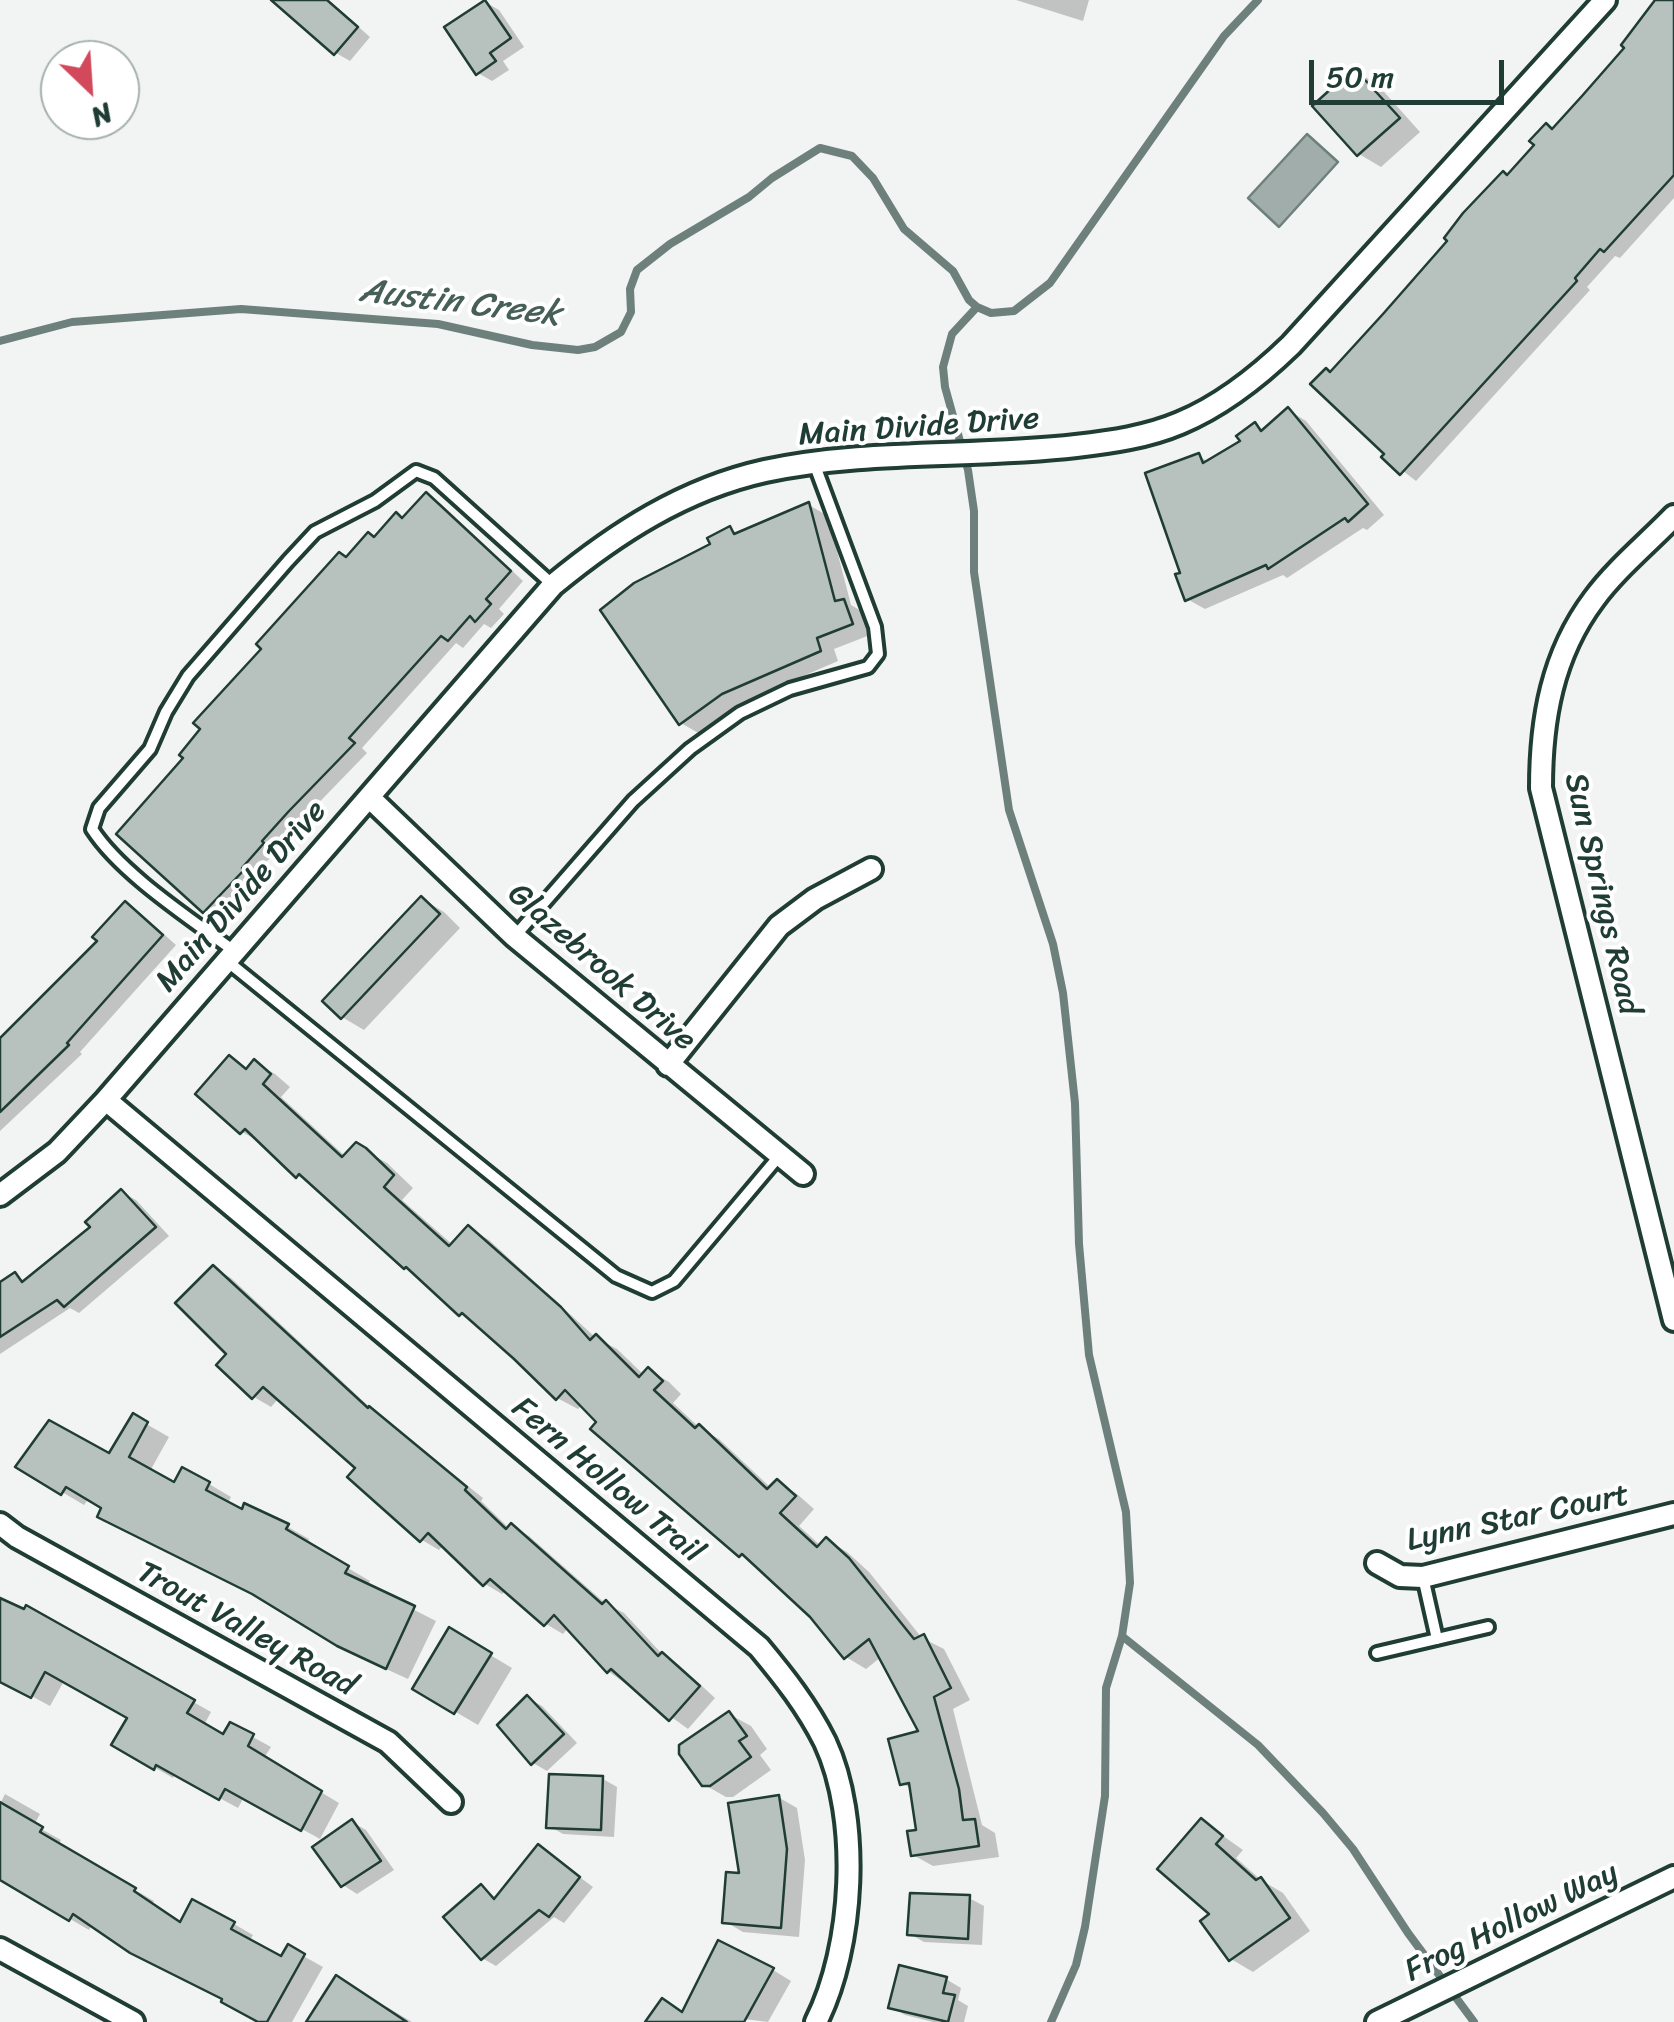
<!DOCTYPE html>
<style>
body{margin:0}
#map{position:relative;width:1674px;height:2022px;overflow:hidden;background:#f2f3f3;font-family:Sriracha,sans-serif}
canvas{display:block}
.north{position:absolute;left:40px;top:40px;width:100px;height:100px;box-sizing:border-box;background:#fff;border:2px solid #a5b1ae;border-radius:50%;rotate:155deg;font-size:28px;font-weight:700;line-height:40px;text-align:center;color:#1f3d34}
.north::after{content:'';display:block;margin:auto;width:35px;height:45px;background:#d1495b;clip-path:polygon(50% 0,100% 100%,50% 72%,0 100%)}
.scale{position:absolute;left:1309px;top:60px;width:195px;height:45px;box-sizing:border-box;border:5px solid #1f3d34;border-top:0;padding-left:12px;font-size:30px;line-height:35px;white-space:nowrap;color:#1f3d34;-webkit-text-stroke:8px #fff;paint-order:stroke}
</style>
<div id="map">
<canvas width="1674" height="2022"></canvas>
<div class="north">N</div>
<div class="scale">50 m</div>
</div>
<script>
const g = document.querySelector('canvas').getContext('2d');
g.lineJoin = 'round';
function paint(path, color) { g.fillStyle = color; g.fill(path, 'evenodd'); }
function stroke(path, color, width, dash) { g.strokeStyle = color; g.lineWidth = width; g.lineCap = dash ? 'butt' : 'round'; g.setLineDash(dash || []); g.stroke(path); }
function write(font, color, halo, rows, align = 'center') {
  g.font = font + ' Sriracha,sans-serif'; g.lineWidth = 8; g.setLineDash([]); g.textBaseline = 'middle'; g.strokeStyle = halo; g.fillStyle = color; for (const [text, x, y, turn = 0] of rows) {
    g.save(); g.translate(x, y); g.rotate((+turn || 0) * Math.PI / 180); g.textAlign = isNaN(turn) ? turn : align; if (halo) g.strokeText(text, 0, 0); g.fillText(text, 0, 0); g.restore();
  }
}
const water = new Path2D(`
 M1307 134 1338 162 1279 227 1248 198Z`);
paint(water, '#a1adaa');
stroke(water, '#6d807b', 2.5);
paint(new Path2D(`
 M295 0H328L370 37 350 61 336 53Z
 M1016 0H1089L1083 21Z
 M1658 0H1674V198L1620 258 1615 256 1587 287 1590 290 1416 481 1385 457 1388 454 1331 374 1628 48Z
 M485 2 499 10 524 47 503 61 509 70 492 81 478 73Z
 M1355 71 1377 84 1420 132 1381 167 1359 154 1316 106Z
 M1288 410 1306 421 1384 515 1367 530 1363 528 1287 578 1283 575 1205 609 1187 599 1183 574 1198 456 1209 462 1243 442 1255 425 1265 431Z
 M426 496 441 504 523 581 499 609 504 614 491 628 484 624 463 648 456 643 362 748 367 753 303 819 218 919 204 911 187 758 347 559 404 520Z
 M809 505 828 516 851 605 863 612 870 635 834 649 838 661 741 703 700 734 681 723 730 529 739 534Z
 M422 899 444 912 460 928 364 1030 342 1017Z
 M125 904 139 912 176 945 80 1052 82 1054 0 1131V1041L100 941Z
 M229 1058 249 1070 255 1063 275 1074 290 1087 281 1097 346 1157 356 1146 387 1163 413 1188 402 1200 453 1245 469 1228 489 1240 596 1338 617 1349 644 1375 649 1370 669 1382 681 1394 673 1403 701 1429 719 1439 771 1488 777 1482 797 1494 814 1509 799 1526 821 1546 827 1540 847 1552 869 1572 922 1638 944 1649 970 1700 953 1709 982 1825 995 1833 999 1857 933 1866 913 1855 919 1832 913 1790 902 1783 921 1732 881 1657 866 1669 846 1657 812 1615 757 1564 741 1555 582 1405 578 1409 557 1398 477 1323 461 1314 316 1186 298 1176 262 1143 242 1132Z
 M121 1192 136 1200 169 1236 79 1313 70 1308 0 1354V1285L15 1275 26 1282 93 1228Z
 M214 1268 231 1278 376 1413 483 1498 481 1501 509 1528 512 1526 529 1536 606 1604 624 1613 663 1655 679 1665 715 1698 688 1729 608 1671 569 1627 563 1634 546 1624 506 1590 502 1594 485 1584 444 1544 439 1550 422 1540 358 1467 279 1398 271 1407 254 1397 229 1354Z
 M134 1417 169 1437 150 1471 175 1485 209 1484 231 1497 227 1504 243 1512 245 1507 288 1527 309 1539 307 1544 370 1581 367 1586 436 1621 408 1679 362 1658 89 1498 84 1505 18 1466 110 1456Z
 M0 1600 25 1612 27 1608 211 1712 204 1725 224 1737 231 1725 271 1747 264 1758 339 1803 320 1839 244 1797 238 1808 175 1774 173 1778 114 1744 130 1717 64 1681 50 1706 0 1679Z
 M450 1631 512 1668 478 1725 415 1688Z
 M528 1698 542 1706 577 1743 547 1771 533 1763Z
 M729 1714 751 1726 767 1749 760 1755 771 1770 733 1797H726L703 1784Z
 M603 1779 617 1787 614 1837 563 1834 549 1826Z
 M5 1794 40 1814 34 1825 61 1840 58 1845 154 1901 152 1904 181 1924H234L253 1935 250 1940 282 1959 289 1948 323 1967 292 2022H262L92 1924 89 1930 0 1878V1804Z
 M778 1797 797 1808 805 1860 799 1937 743 1932 724 1921Z
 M1202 1821 1243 1850 1236 1858 1261 1880 1283 1893 1310 1931 1253 1972 1231 1959 1213 1914Z
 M352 1822 366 1830 394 1870 357 1894 343 1885Z
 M539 1847 593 1887 564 1923 554 1917 496 1966 482 1958 481 1887 498 1899Z
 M969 1898 984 1906 982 1945 924 1942 910 1934Z
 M901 1968 946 1979 961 1988 958 2000 968 2006 964 2022H933L905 2015 891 2007Z
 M773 1970 791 1981 768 2022 744 2019 648 2022 684 2014Z
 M387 2007 412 2022H309L386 2009Z`), '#0003');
stroke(new Path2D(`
 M977 307 952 334 943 367 945 387 968 470 974 511V572L1009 810 1053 944 1063 993 1075 1103 1079 1244 1089 1355 1126 1512 1130 1583 1122 1636 1106 1688 1105 1796 1085 1927 1076 1965 1051 2022
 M0 341 72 322 241 309 438 324 532 345 578 350 595 347 621 332 631 312 630 289 637 270 670 244 749 197 772 178 820 148 852 156 873 178 904 229 953 271 969 300 977 307 991 313 1014 311 1050 283 1224 36 1258 0
 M1122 1636 1258 1745 1323 1813 1353 1849 1408 1933 1474 2022`), '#6d807b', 8);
const building = new Path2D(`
 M271 0H327L358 27 334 55Z
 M485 0 511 38 490 53 496 61 476 75 444 27Z
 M1655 0H1674V175L1604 252 1600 249 1575 278 1577 281 1400 475 1381 457 1384 454 1310 384 1326 368 1330 372 1383 314 1447 241 1444 238 1463 213 1503 171 1507 175 1534 145 1529 141 1546 123 1552 129 1582 96 1624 48 1621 45Z
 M1354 68 1400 118 1357 156 1312 106Z
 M1288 407 1368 504 1348 522 1345 518 1268 569 1266 565 1185 601 1175 574 1180 573 1145 473 1199 453 1203 463 1240 441 1236 436 1255 422 1261 431Z
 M426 492 511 571 486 599 491 604 475 622 470 616 448 641 441 636 349 738 355 743 289 811 262 841 264 843 242 868 244 870 203 913 116 834 183 758 179 755 200 729 193 723 261 649 256 644 339 552 346 557 368 532 374 537 396 512 402 518Z
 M809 502 835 601 844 599 853 624 817 638 821 651 722 694 679 725 600 610 634 583 710 544 707 538 730 526 734 534Z
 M421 896 440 914 341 1019 322 1001Z
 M125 901 163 935 67 1043 69 1045 0 1112V1038L97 941 92 937Z
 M229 1055 246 1069 254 1059 271 1074 263 1084 342 1157 356 1142 366 1148 394 1175 384 1187 449 1246 468 1225 561 1307 590 1340 596 1334 639 1377 648 1367 663 1381 654 1390 695 1428 699 1424 767 1489 777 1479 796 1496 780 1513 817 1547 826 1537 849 1558 914 1639 924 1634 951 1688 934 1697 959 1789 963 1820 975 1819 979 1846 911 1856 907 1831 916 1830 909 1783 900 1785 888 1739 918 1731 869 1639 844 1659 810 1617 742 1554 739 1557 590 1429 596 1422 565 1390 556 1400 514 1359 462 1313 459 1316 406 1267 404 1269 299 1174 296 1178 245 1129 240 1134 195 1094Z
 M121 1189 156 1227 64 1307 57 1300 0 1337V1282L15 1272 22 1282 90 1227 85 1222Z
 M213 1265 368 1408 369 1406 467 1487 465 1490 506 1529 511 1523 602 1604 606 1600 658 1656 662 1652 700 1686 669 1721 611 1669 607 1673 554 1615 544 1626 490 1579 483 1586 428 1533 420 1542 347 1477 355 1468 263 1387 252 1399 216 1365 226 1354 175 1303Z
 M133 1413 148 1422 129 1457 174 1482 182 1467 210 1482 206 1490 242 1509 244 1503 289 1524 286 1529 349 1566 345 1573 415 1606 386 1669 337 1646 252 1594 97 1517 101 1508 66 1487 61 1495 15 1467 49 1420 109 1453Z
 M0 1598 24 1609 26 1605 195 1700 187 1713 223 1734 230 1722 254 1734 248 1746 322 1791 301 1831 225 1789 219 1800 156 1765 154 1770 111 1745 127 1718 45 1672 31 1698 0 1682Z
 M449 1627 492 1653 454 1714 412 1689Z
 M527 1695 564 1734 531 1765 497 1725Z
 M729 1711 747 1736 739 1741 751 1757 710 1786H702L679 1754V1745Z
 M549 1774 603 1776 601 1830 546 1828Z
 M779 1795 787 1849 781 1928 722 1923 726 1872 739 1873 728 1803Z
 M0 1802 43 1827 40 1832 136 1888 134 1891 180 1922 192 1899 235 1922 231 1929 281 1956 288 1944 305 1954 267 2022H258L221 2002 222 1999 130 1953 73 1914 69 1921 0 1880Z
 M1201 1818 1223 1836 1216 1844 1256 1880 1261 1877 1290 1918 1229 1961 1200 1921 1209 1914 1157 1869Z
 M352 1819 381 1861 341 1887 312 1847Z
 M538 1844 580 1877 549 1917 539 1910 481 1960 443 1917 481 1884 494 1899Z
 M910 1893 970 1895 968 1939 907 1935Z
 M718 1940 774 1968 744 2022H645L662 1998 682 2012Z
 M899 1965 947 1977 943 1993 955 1995 948 2022 888 2008Z
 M336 1975 407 2022H306Z`);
paint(building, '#b7c1bd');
stroke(building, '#1f3d34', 2.5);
const service = new Path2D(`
 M515 936 633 801 690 749 740 713 790 689 868 667 878 654 875 627 814 463
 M234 951C191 919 121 874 92 829L99 808 150 749 166 712 188 676 288 561 315 532 375 501 416 471 434 478 553 585
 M227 961 616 1276 652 1292 674 1281 780 1155
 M1423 1577 1437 1639
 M1377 1653 1488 1627`);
const minor = new Path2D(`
 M1674 516C1648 543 1616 569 1594 599 1552 655 1541 720 1541 788L1674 1320
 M369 797 514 936 803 1174
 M668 1065 779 926 815 899 871 869
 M106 1100 759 1647C784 1677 807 1706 825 1742 861 1819 854 1947 816 2022
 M0 1195 57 1152 106 1100 553 585C616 533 684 489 765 471 867 449 973 458 1076 446 1111 442 1147 437 1180 423 1221 406 1260 375 1291 345L1605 0
 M0 1524 17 1537 388 1742 451 1802
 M1377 1563 1400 1576 1423 1577 1674 1514
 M0 1949 133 2022
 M1377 2022 1674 1877`);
stroke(service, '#1f3d34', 18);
stroke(minor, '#1f3d34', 28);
stroke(service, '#fff', 10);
stroke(minor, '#fff', 20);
write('32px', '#1f3d34', '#fff', [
 ["Main Divide Drive",919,428,-4],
 ["Sun Springs Road",1601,894,77],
 ["Main Divide Drive",242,897,-49],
 ["Glazebrook Drive",601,968,41],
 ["Fern Hollow Trail",607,1481,40],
 ["Lynn Star Court",1518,1519,-12],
 ["Trout Valley Road",246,1630,29],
 ["Frog Hollow Way",1512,1923,-26]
]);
write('italic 35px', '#465f57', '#fff', [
 ["Austin Creek",460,304,7]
]);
</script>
